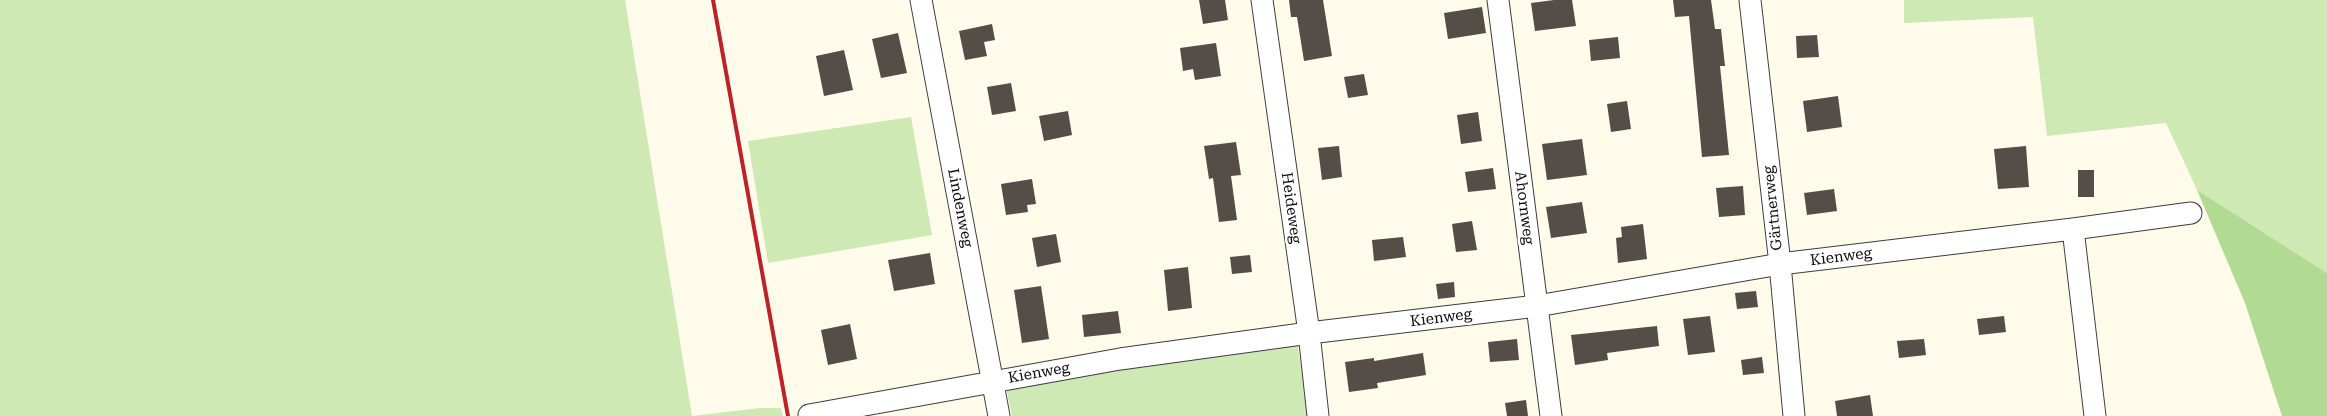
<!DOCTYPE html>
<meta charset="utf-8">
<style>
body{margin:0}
canvas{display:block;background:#fffbea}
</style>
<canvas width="2327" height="416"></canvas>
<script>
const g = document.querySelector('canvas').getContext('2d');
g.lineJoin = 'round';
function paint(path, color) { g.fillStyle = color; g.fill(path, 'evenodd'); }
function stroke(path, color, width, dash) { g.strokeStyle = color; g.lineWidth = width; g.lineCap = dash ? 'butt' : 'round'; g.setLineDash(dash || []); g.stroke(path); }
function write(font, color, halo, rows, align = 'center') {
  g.font = font + ' "Roboto Serif",serif'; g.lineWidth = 5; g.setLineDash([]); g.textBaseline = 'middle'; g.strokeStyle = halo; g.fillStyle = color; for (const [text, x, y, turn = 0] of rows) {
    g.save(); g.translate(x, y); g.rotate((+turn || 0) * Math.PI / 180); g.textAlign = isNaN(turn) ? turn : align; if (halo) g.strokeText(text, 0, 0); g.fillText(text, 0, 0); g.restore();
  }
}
paint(new Path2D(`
 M0 0H625L692 416 760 408H781L783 416H0Z
 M1904 0H2327V273L2197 190 2166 123 2047 136 2033 17 1904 23Z
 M911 117 932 235 768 263 748 141Z
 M1297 342 1309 416H1012L1006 387Z`), '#cee9b4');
paint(new Path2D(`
 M2197 190 2327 273V416H2282L2245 303Z`), '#b1da93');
paint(new Path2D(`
 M1199 0H1225L1228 20 1203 24Z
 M1289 0H1323L1332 56 1304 61 1297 17H1291Z
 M1554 0H1572L1576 26 1535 31 1531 3Z
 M1673 0H1711L1715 29H1721L1725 66H1720L1729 155 1702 157 1689 16 1675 17Z
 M1482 7 1486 33 1448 39 1444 13Z
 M992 24 995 40 984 42 987 56 965 60 959 31Z
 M898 33 907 73 881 78 872 39Z
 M1817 35 1819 57 1797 58 1796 36Z
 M1618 37 1620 58 1591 61 1589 40Z
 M1216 43 1221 76 1195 80 1193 69 1183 71 1180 48Z
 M844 50 853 90 824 96 816 56Z
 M1364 74 1368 95 1348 98 1344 77Z
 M1011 83 1016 111 992 115 987 87Z
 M1838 96 1842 127 1807 132 1803 101Z
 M1627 101 1631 129 1611 132 1607 104Z
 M1068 111 1072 135 1044 141 1039 116Z
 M1478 112 1482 141 1461 144 1457 115Z
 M1582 139 1587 175 1547 180 1542 144Z
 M1236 142 1241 175 1231 176 1237 220 1219 222 1213 178 1209 179 1204 146Z
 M1339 146 1342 177 1322 180 1318 148Z
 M2026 146 2029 187 1998 189 1994 149Z
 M1493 168 1496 189 1468 192 1465 172Z
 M2078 170H2094V197H2078Z
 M1032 179 1036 204 1027 205 1028 212 1006 215 1001 184Z
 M1743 186 1745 215 1719 217 1716 188Z
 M1834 189 1837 211 1807 215 1804 193Z
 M1582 202 1587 233 1551 238 1546 207Z
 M1472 221 1477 250 1456 252 1452 224Z
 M1643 224 1647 259 1618 263 1616 238 1622 237 1621 227Z
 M1056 234 1061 262 1037 267 1032 238Z
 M1403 237 1406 257 1374 261 1372 240Z
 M930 253 935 284 894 291 888 260Z
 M1250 255 1252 272 1232 274 1230 257Z
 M1188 267 1192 308 1168 311 1164 270Z
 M1454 282 1455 297 1438 299 1436 284Z
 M1041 286 1049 339 1022 343 1014 290Z
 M1756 291 1758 307 1737 309 1735 293Z
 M1118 311 1121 333 1084 337 1082 315Z
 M1710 316 1715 352 1688 355 1683 319Z
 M2004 316 2006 332 1979 335 1977 319Z
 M850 324 857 359 828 365 821 330Z
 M1657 326 1659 346 1607 353 1608 360 1575 365 1571 335Z
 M1517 339 1519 360 1490 362 1488 342Z
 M1924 339 1926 355 1899 358 1897 341Z
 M1423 353 1426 375 1377 383 1378 388 1349 392 1345 362 1374 358V361Z
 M1762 357 1764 373 1743 375 1741 360Z
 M1870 395 1873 416H1837L1835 401Z
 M1526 400 1528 416H1507L1505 403Z`), '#544d48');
const minor = new Path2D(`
 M921 0 999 416
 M1262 0 1309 333 1318 416
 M1498 0 1551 416
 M1750 0 1780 264 1794 416
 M2073 229 2095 416
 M809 415 1120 359 1309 333 1537 306 1780 264 2073 229 2191 213`);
stroke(minor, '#3e3e3e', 23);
stroke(minor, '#fff', 21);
stroke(new Path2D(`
 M713 0 788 416`), '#bd2226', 4);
write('15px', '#0b0b0b', '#fff', [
 ["Lindenweg",960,208,79],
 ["Heideweg",1291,208,82],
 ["Ahornweg",1524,208,83],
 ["Gärtnerweg",1773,208,-96],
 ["Kienweg",1841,257,-7],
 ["Kienweg",1441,318,-7],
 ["Kienweg",1039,373,-10]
]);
</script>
